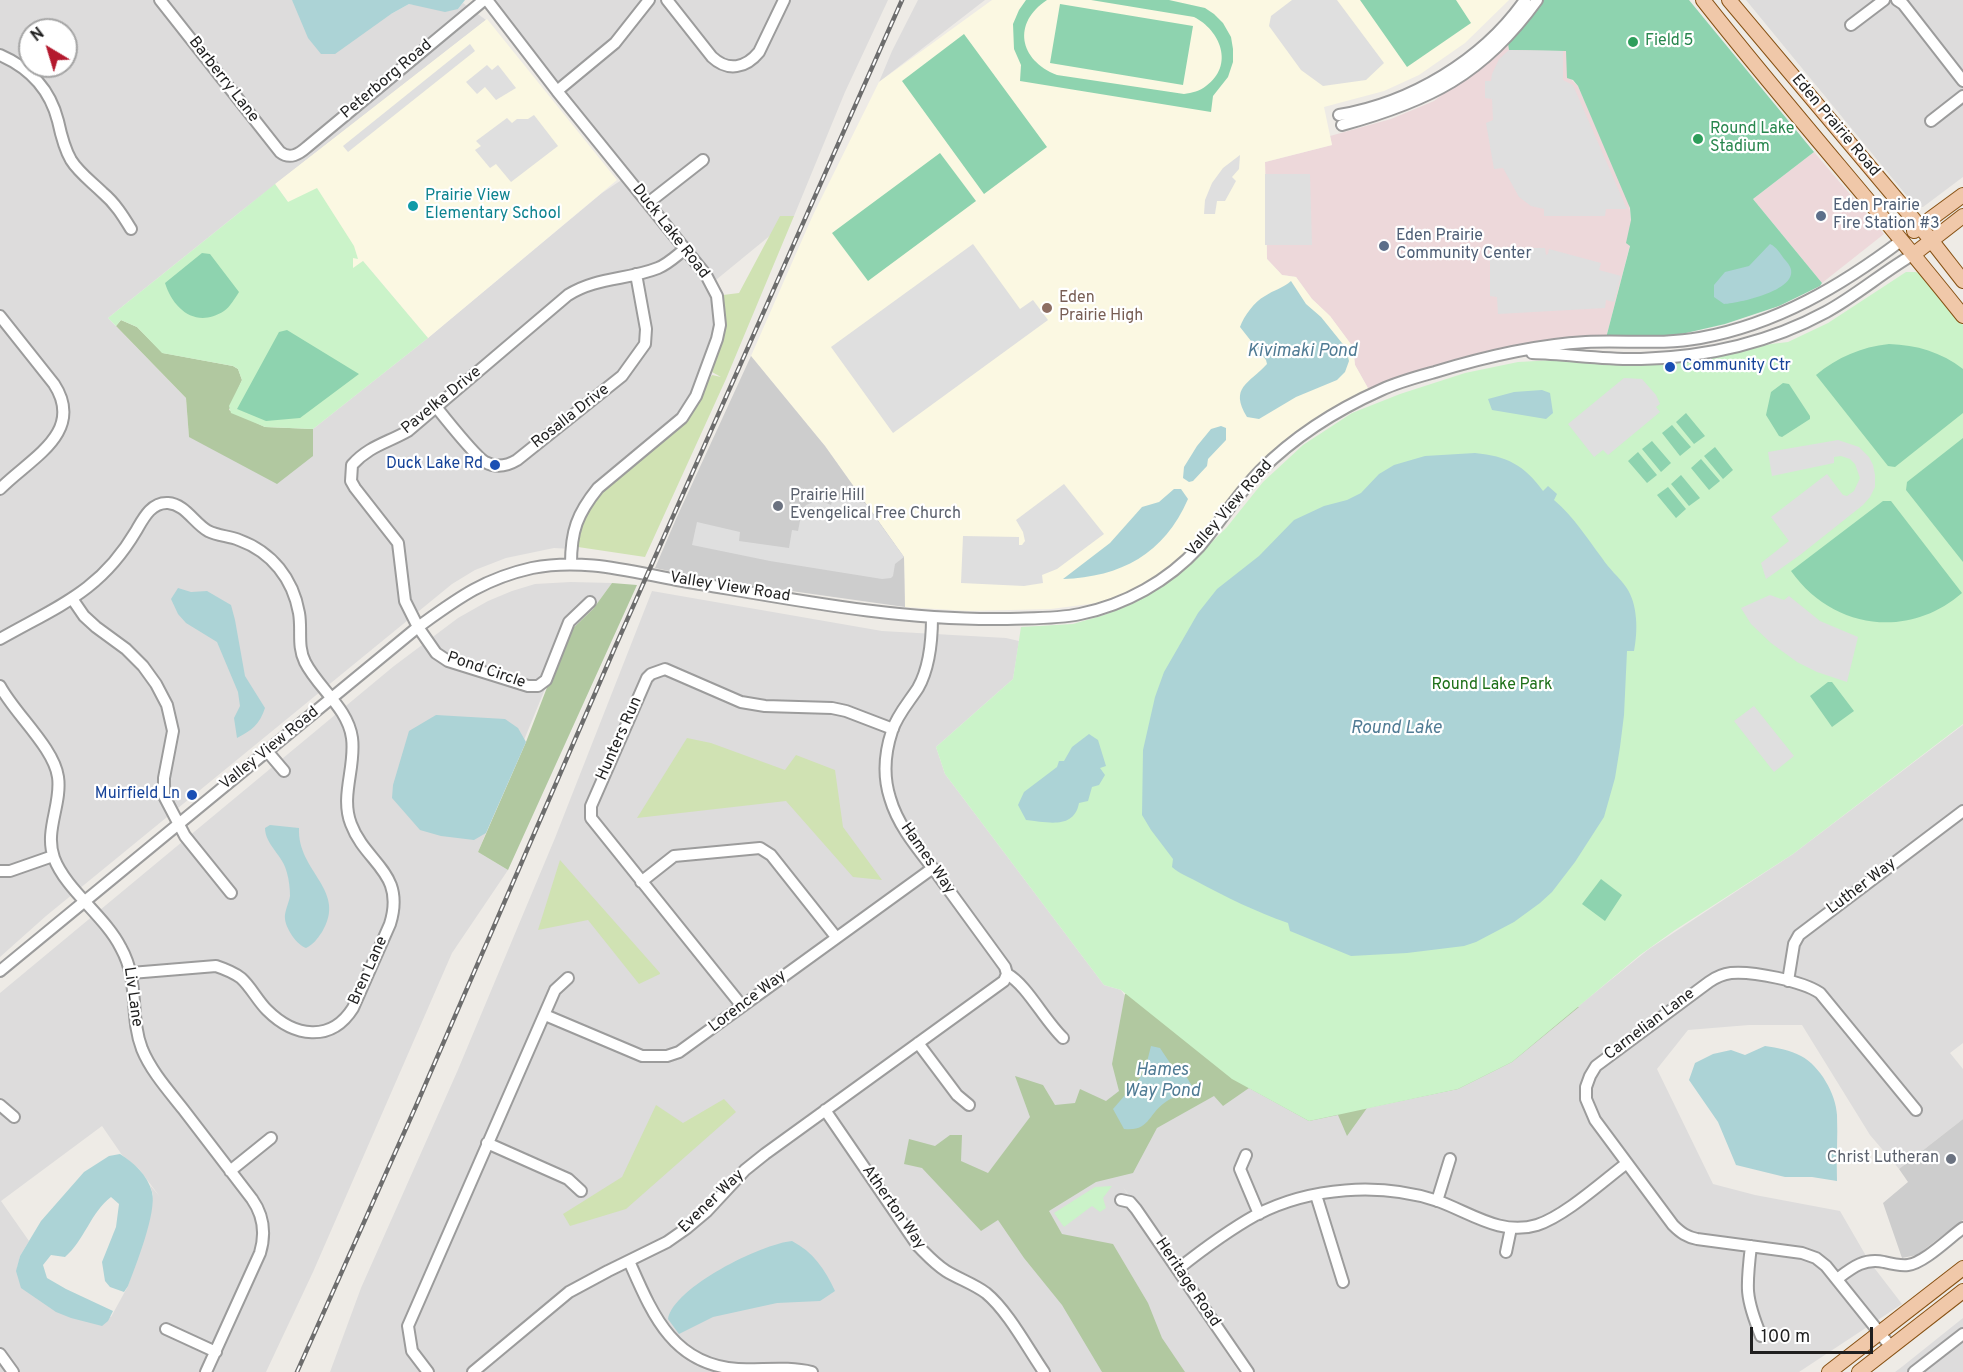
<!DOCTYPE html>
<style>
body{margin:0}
#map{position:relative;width:1963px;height:1372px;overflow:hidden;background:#eeebe6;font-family:Overpass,sans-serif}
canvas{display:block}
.north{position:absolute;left:18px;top:18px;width:60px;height:60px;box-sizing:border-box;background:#fff;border:2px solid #a5a5a5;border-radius:50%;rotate:322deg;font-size:16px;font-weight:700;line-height:24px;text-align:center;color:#1f1f1f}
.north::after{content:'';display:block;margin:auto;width:21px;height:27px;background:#b4192e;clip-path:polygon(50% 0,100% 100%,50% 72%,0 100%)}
.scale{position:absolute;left:1750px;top:1327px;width:123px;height:27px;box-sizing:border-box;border:3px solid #1f1f1f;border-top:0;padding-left:8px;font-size:18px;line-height:21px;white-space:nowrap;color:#1f1f1f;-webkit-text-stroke:4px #fff;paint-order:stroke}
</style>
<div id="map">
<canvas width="1963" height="1372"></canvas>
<div class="north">N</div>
<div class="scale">100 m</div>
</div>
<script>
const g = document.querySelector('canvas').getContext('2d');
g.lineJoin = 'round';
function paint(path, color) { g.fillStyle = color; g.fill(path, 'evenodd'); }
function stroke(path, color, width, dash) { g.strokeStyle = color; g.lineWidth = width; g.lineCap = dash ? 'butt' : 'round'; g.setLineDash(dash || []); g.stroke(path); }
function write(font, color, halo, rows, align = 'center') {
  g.font = font + ' Overpass,sans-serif'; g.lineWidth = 4.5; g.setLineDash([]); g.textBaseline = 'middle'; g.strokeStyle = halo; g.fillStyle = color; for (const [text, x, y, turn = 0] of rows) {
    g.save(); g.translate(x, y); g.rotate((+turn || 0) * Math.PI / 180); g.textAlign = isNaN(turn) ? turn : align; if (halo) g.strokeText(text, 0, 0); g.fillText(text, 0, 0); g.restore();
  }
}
paint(new Path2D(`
 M0 0H292L391 14 409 4 458 9 463 3 486 20 235 216 108 318 186 398 189 437 312 456 313 429 428 338 602 193 626 177 486 0H888L845 92 794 216 711 284 720 326 690 406 589 499 571 549 554 548 506 558 475 570 452 584 46 916 0 957ZM30 30H66V66H30Z
 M918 0H985L879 82 892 51Z
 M1746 0H1963V177L1923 207H1916Z
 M571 582 612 583 593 609 568 633 478 852 508 870 452 953 313 1272 266 1372H0V993L394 666 458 618 488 601 512 591 535 584ZM102 1126 122 1155 139 1169 160 1197 150 1185 153 1195 128 1286 111 1317 17 1269 20 1256 29 1241 1 1201Z
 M652 591 882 631 1006 638 1019 641 1013 679 936 747 945 774 1104 985 1121 990 1173 1066 1534 1042 1649 949 1793 854 1963 725V1043L1950 1053 1963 1069V1119L1899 1169 1870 1135 1802 1025H1749L1688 1030 1657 1069 1713 1184 1755 1195 1840 1211 1869 1261 1902 1304 1799 1372H1250L1123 1187 1205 1321 1239 1372H330L361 1288 457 1072 555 838Z
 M1963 1318V1372H1895L1903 1366Z`), '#dddcdc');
paint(new Path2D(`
 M1508 43 1566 51 1571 79 1578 86 1629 202 1631 221 1630 245 1606 338 1529 345 1479 354 1409 374 1369 390 1355 365 1353 347 1330 316 1312 299 1296 277 1282 275 1267 259 1265 162 1332 145 1330 136 1391 119 1434 101Z
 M1814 152 1884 234 1822 283 1753 199Z`), '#edd8da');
paint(new Path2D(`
 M992 0H1509L1465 43 1419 75 1384 91 1324 107 1332 145 1265 162 1267 259 1282 275 1296 277 1312 299 1330 316 1353 347 1355 365 1369 390 1325 413 1273 451 1236 489 1197 538 1180 558 1152 579 1128 592 1097 603 1051 609 969 611 905 607 904 557 825 446 751 356 813 215 879 82Z
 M487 19 617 180 428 338 363 261 353 269 288 202 275 184Z`), '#fbf8e2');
paint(new Path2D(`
 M751 356 825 446 904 557 905 607 713 580 655 568 676 519Z
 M1963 1119V1220L1917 1255 1902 1258 1883 1203 1908 1182 1899 1169Z`), '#cdcdcd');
paint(new Path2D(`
 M780 216H794L726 379 645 557 578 547 582 518 609 485 684 423 712 375 721 377 712 372 726 325 723 295 739 293Z
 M687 738 711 743 785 770 796 755 835 770 843 827 882 880 853 877 786 801 637 818Z
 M560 860 660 973V974L639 984 588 920 538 930Z
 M724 1099 736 1112 626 1209 570 1226 563 1214 622 1177 656 1105 683 1123Z`), '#d0e2b3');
paint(new Path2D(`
 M121 320 137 327 163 353 233 366 238 369 242 380 229 410 265 427 313 429V456L277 484 189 437 186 398 116 326Z
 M612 583 637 585 508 870 478 852 526 742 568 633 593 609Z
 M1203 947 1579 1007 1512 1062 1458 1089 1367 1108 1347 1136 1338 1115 1309 1121 1249 1088 1223 1106 1214 1096 1157 1128 1133 1173 1096 1182 1049 1211 1062 1234 1113 1244 1148 1303 1162 1338 1185 1372H1102L1062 1305 1024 1258 998 1220 981 1231 922 1168 904 1164 909 1139 935 1146 950 1135H962L961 1161 988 1173 1030 1117 1015 1076 1043 1085 1055 1105 1075 1103 1080 1089 1106 1101 1119 1091 1112 1064 1125 994Z`), '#b1c8a0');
paint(new Path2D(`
 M275 184 288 202 317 188 354 246 358 259 353 258V268L363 261 428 338 313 429 265 427 231 413 229 406 242 380 238 369 233 366 162 353 137 327 121 320 116 326 108 318Z
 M1906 272H1916L1923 276 1963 325V724L1793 854 1675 930 1640 955 1512 1062 1458 1089 1309 1121 1232 1079 1121 990 1104 985 945 774 936 747 1013 679 1021 627 1073 624 1104 615 1134 603 1166 584 1192 562 1227 527 1263 482 1303 445 1352 413 1400 394 1465 373 1518 362 1573 359 1633 365 1672 364 1717 357 1771 344 1788 342 1828 323Z
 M1112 1186 1103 1198 1106 1208 1100 1212 1092 1206 1064 1227 1054 1213 1095 1187Z`), '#cbf3c9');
paint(new Path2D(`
 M1026 0H1047C1012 23 1019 60 1057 75L1184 94C1192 93 1200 91 1206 86 1235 65 1220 30 1194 17L1091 0H1169L1205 8 1214 14 1223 23 1231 37 1233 49V62L1228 77 1213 96 1211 112 1020 81 1021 65 1014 49 1013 24 1019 10Z
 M1360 0H1456L1471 23 1407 67Z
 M1543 0H1689L1814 152 1753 199 1822 283 1820 286 1779 306 1725 324 1673 336 1606 338 1630 246 1626 243 1631 220 1630 208 1578 86 1573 80 1567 78 1566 51 1509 50 1508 43Z
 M1060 4 1193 26 1183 85 1050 63Z
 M964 34 1047 147 984 194 902 81Z
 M940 153 976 201 868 281 832 233Z
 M202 253 210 254 239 292C235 298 230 307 224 311 196 329 173 309 165 283Z
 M287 330 359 374 300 418 266 421 237 409 279 332Z
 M1889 344C1917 345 1941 352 1963 369V413L1895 467 1888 466 1816 375C1838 357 1861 347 1889 344Z
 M1783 383 1789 384 1810 416V419L1782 437 1779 436 1766 415 1771 392Z
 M1686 413 1705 436 1694 444 1676 422Z
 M1672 425 1691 447 1680 456 1662 433Z
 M1963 438V562L1906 490 1907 482Z
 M1652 441 1671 463 1661 472 1642 449Z
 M1715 447 1733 470 1723 479 1704 456Z
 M1638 452 1657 475 1647 483 1628 461Z
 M1701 459 1720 481 1709 490 1691 468Z
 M1681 475 1700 498 1689 506 1671 484Z
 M1668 487 1686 509 1676 518 1657 495Z
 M1883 501H1891L1962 593C1908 640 1832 629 1791 571Z
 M1828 682H1832L1854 711 1832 727 1810 696Z
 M1601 879 1622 895 1605 921 1582 904Z`), '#8ed3af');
paint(new Path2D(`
 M1292 0H1337L1384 63 1366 80 1323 86 1301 70 1269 26 1271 16Z
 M470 44 475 51 348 152 343 146Z
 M1509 50 1563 51V80L1573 85 1627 209H1606L1605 216H1544V209L1531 206 1519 197 1503 168 1494 169 1486 123 1493 120 1492 99 1485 98V81H1491L1492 74 1499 59Z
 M487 65 492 70 498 65 516 88 496 100 485 87 477 94 466 82Z
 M534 115 558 146 511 182 496 164 490 168 475 150 481 146 476 141 507 118 512 123 517 119H528Z
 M1240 155 1239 169 1232 177 1236 181 1225 201H1217L1215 214H1204L1205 200 1212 183 1223 168Z
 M1265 174H1310L1312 245H1265Z
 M973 244 1020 309 1033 300 1048 320 893 433 831 347Z
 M1514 248H1545L1546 255 1548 254 1549 249 1601 263 1599 270 1621 276 1614 302 1606 300 1605 308 1498 314 1497 297 1490 296V250H1507L1509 254 1512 255Z
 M1624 378 1642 379 1656 395 1660 404 1656 407 1660 412 1608 455 1603 450 1594 457 1568 424Z
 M1838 440 1859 447 1869 457 1873 465 1875 475V487L1870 497 1863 505 1800 555 1766 579 1761 563 1789 541 1771 517 1827 474 1843 495 1847 496 1854 491 1860 478 1855 464 1850 459 1841 456 1834 457V463L1772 476 1768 452Z
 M1064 484 1104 534 1057 569 1042 575 1043 583 1024 586 961 583 963 536 1019 537V545H1022L1025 541 1023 532 1016 520Z
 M833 498 865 503 904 557 895 564 893 576 891 578 882 579 770 561 692 545 697 522 740 532 739 541 789 548 792 530 798 531 802 511 806 505 819 500 831 505Z
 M1770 595 1784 600 1789 596 1820 621 1858 637 1847 682 1817 672 1797 662 1771 643 1751 624 1741 608Z
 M1754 706 1794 756 1774 772 1734 721Z`), '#dfdfdf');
paint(new Path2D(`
 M292 0H465L458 9 445 12 409 4 391 14 335 54H321L308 38Z
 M1770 244C1777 247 1780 254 1786 261 1811 288 1740 303 1724 304L1714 297V285L1725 272 1749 266Z
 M1291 281 1306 304 1321 317 1346 348 1349 361 1345 372 1337 380 1296 397 1259 419 1247 417C1229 387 1249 384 1267 364L1266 360 1240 327C1244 316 1254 302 1265 296 1274 290 1283 288 1291 281Z
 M1542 390 1550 393 1553 413 1546 419 1492 410 1488 399 1514 392Z
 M1221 426 1226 428V440L1208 459 1207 466 1193 481 1189 482 1183 478 1184 467 1197 446 1211 429Z
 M1475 453C1507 456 1524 465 1543 491L1548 486 1557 494 1554 500C1575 518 1586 537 1602 558 1609 569 1619 577 1626 587 1638 604 1638 631 1634 651H1627L1624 715 1620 747 1615 778 1604 817 1575 862 1552 892 1540 903 1514 922 1476 942 1464 946 1407 953 1351 956 1290 931 1288 923C1256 912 1226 897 1196 881 1187 876 1180 874 1172 867L1173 859 1151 830 1142 815 1143 750 1155 697 1164 672 1198 613 1217 589 1259 556 1294 520 1324 506 1347 500 1361 493 1379 474 1394 465 1425 456Z
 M1174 489H1181L1188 499C1164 554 1121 577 1063 579L1110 543 1142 507 1159 502Z
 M178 588 191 592 207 591 231 605 235 620 245 676 265 708C260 724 251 731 237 738L234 718 240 706 238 692 217 642 186 623 178 614 171 599Z
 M436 715 505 719 518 728 526 742 486 833 474 840 441 836 420 830 392 798 393 785 409 731Z
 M1089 734 1098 740 1106 766 1100 768 1105 775 1099 785 1092 787 1088 801 1079 803C1074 830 1047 822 1026 820L1018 805 1024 792 1057 767 1059 761H1064L1072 747Z
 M270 825 299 828C297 872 348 890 322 932 317 939 314 944 306 948 297 945 286 929 285 919 284 912 289 903 290 896 290 889 289 880 287 873 284 856 265 845 265 828Z
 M1151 1046 1160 1048 1170 1063 1186 1076 1192 1086 1190 1092C1182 1095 1173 1097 1167 1101 1148 1113 1150 1132 1124 1129L1113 1109 1139 1079 1145 1070Z
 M1765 1046C1778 1048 1790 1050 1801 1056 1820 1066 1836 1094 1837 1115 1838 1137 1836 1159 1837 1181L1812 1177H1785L1736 1165 1718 1122 1689 1080 1695 1063 1713 1054 1731 1050 1745 1055Z
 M120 1154C134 1163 147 1174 152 1192 157 1212 136 1265 128 1286L124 1292 110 1287 105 1281 102 1262 116 1227 119 1204 111 1197C91 1212 84 1241 65 1257L51 1255 43 1265 47 1278 66 1289 113 1311 108 1321 102 1326 71 1318 56 1312 21 1288 16 1271 20 1256 41 1221 84 1172 109 1156Z
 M792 1241C813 1252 825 1269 835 1291L820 1301 777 1303 713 1317 679 1334 668 1319C674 1287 761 1244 792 1241Z`), '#acd3d6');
const minor = new Path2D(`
 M160 0 280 152C290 160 299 154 307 147L484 0
 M487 0 557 91 706 275 717 296 720 325 717 339 696 396 682 418 598 488C577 514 571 531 571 564
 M667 0 712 57C728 72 746 68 759 52L784 0
 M1897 0 1903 4 1963 81
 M1851 25 1884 0
 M0 55C30 68 50 89 58 121 61 135 64 148 71 160 79 173 92 182 103 193 115 203 123 216 131 229
 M557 91 615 43 649 0
 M1339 115C1411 103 1483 60 1525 0
 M1931 121 1963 96
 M1342 125C1429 101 1483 75 1537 0
 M648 203 703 160
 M0 316 54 384C86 433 29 459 0 489
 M1532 353C1568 354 1605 360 1641 359 1706 357 1769 343 1826 312 1857 295 1883 272 1914 254
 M436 407C447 420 473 454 485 462 496 468 507 466 517 460L622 376 645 344 646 329 636 274
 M73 600 84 616 96 627 126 649 143 666 156 684 167 705 173 731 164 778V796L185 836 231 893
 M590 602 569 622 546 680 538 686H528L448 661 436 653 418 627 405 601 398 543 355 488 351 481 352 465C369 446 387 443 408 431L568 295C596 277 628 280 658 268 668 264 676 256 685 249
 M932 617C932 641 930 667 918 688 909 702 897 715 892 731 885 752 883 776 890 798 898 826 918 849 935 871 958 903 982 935 1005 967L1007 974C1027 985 1044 1020 1063 1038
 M0 639C58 606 100 592 136 531 143 519 151 502 168 503 185 504 194 523 208 531 218 536 229 536 239 540 272 552 293 579 299 613 302 630 297 646 305 662 318 688 348 708 352 738 356 767 340 796 351 824 366 864 406 872 390 924L353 1008C331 1043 294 1037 267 1010 257 1000 251 987 241 978 233 972 225 969 216 966L131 973
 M0 686C15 714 54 748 58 777 62 804 44 831 54 858 66 890 105 916 121 948 140 982 129 1015 142 1049 151 1071 168 1090 183 1109 206 1139 229 1169 252 1199 264 1216 266 1233 260 1253L206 1372
 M267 751 284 771
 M0 871H10L53 856
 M641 882 674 856 760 848 771 855 836 937
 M0 971 418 627C457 599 483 579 532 568 582 558 628 571 677 580 786 598 896 621 1007 619 1032 618 1057 619 1080 614 1125 605 1168 581 1199 547 1220 522 1237 495 1260 471 1295 436 1336 410 1381 390 1398 382 1417 377 1435 372 1484 357 1535 345 1586 342 1624 340 1662 345 1700 338 1777 324 1841 286 1902 240
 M1788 981 1794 944 1799 935 1963 811
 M742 1006 591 818V806L647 678 651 674 665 669 741 702 765 706 832 708 846 711 893 729
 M545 1015 642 1056H667L679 1052 933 868
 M918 1043 957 1095 969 1105
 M0 1105 14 1117
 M825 1110 918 1246C927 1255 935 1264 946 1271 959 1279 974 1284 986 1293 1008 1311 1028 1349 1044 1372
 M487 1143 568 1179 581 1191
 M1246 1155 1240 1169 1259 1214
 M230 1171 271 1138
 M1316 1195 1343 1282
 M1121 1200 1130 1202 1136 1209 1248 1372
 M1437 1201 1450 1159
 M1751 1246C1746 1288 1745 1297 1761 1336
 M1506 1252 1511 1228
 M629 1261C652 1313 672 1365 738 1369 763 1370 788 1366 812 1372
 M1178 1269C1202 1250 1229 1230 1256 1215 1310 1187 1380 1182 1438 1201 1471 1213 1501 1236 1537 1225 1565 1216 1603 1181 1627 1163
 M1837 1279C1853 1267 1864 1258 1884 1262 1892 1264 1900 1266 1908 1265 1924 1263 1949 1238 1963 1228
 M166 1329 216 1352
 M1891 1347 1826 1266 1816 1258 1802 1253 1697 1239C1687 1237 1681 1233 1673 1225L1595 1120 1586 1099V1087L1590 1076 1596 1066 1709 982C1716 977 1723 974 1731 973 1753 971 1802 981 1820 993L1916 1110
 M0 1354 13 1372
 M428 1372 412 1351 408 1326 555 990 568 978
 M473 1372 569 1292 608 1271 667 1242 687 1228 706 1212 745 1170 765 1154 1004 981 1007 974
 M1914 1372 1963 1334`);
const major = new Path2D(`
 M1703 0C1787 107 1878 209 1963 316
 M1729 0 1931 240 1963 281
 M1914 231 1963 195
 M1914 254 1963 216
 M1829 1372 1963 1268
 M1859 1372 1963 1291`);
stroke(minor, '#9c9c9c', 14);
stroke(major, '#875113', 16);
stroke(minor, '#fff', 10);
stroke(major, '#f0c8a9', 14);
const rail = new Path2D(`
 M297 1372 416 1106 616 645 902 0`);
stroke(rail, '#6d6d6d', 4.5);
stroke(rail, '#fff', 2, [7]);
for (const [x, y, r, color] of [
 [1633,42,6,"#2e9e5b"],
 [1698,139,6,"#2e9e5b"],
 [413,206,6,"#0f9aa8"],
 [1821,216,6,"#5c6f8a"],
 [1384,246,6,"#5c6f8a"],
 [1047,308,6,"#8d6e63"],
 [1670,367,6,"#1a4fb4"],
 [495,465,6,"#1a4fb4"],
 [778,506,6,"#6b7280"],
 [192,795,6,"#1a4fb4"],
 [1951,1159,6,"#6b7280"]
]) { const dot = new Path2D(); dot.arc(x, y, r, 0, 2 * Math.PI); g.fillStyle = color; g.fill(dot); stroke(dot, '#fff', 2); }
write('16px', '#27864d', '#fff', [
 ["Field 5",1645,42],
 ["Round Lake",1710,130],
 ["Stadium",1710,148]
], 'left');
write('16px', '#1f1f1f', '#fff', [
 ["Barberry Lane",223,80,52],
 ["Peterborg Road",387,80,-40],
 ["Eden Prairie Road",1835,126,50],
 ["Duck Lake Road",670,232,52],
 ["Pavelka Drive",442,401,-39],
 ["Rosalla Drive",571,417,-38],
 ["Valley View Road",1230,509,-49],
 ["Valley View Road",730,588,9],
 ["Pond Circle",486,671,19],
 ["Hunters Run",620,739,-66],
 ["Valley View Road",270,749,-39],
 ["Hames Way",927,859,55],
 ["Luther Way",1862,887,-37],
 ["Bren Lane",369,971,-66],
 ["Liv Lane",132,997,82],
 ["Lorence Way",748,1002,-37],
 ["Carnelian Lane",1650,1025,-37],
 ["Evener Way",712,1202,-44],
 ["Atherton Way",893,1208,55],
 ["Heritage Road",1187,1283,56]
]);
write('16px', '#0d838f', '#fff', [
 ["Prairie View",425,197],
 ["Elementary School",425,215]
], 'left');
write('16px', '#4e5e75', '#fff', [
 ["Eden Prairie",1833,207],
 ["Fire Station #3",1833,225],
 ["Eden Prairie",1396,237],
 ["Community Center",1396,255]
], 'left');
write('16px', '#785e54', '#fff', [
 ["Eden",1059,299],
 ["Prairie High",1059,317]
], 'left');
write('16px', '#164399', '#fff', [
 ["Community Ctr",1682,367,"left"],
 ["Duck Lake Rd",483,465],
 ["Muirfield Ln",180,795]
], 'right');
write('16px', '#5b616d', '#fff', [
 ["Prairie Hill",790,497],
 ["Evengelical Free Church",790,515],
 ["Christ Lutheran",1939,1159,"right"]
], 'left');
write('16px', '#1e7019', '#fff', [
 ["Round Lake Park",1492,686]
]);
write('italic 18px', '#507b94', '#fff', [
 ["Kivimaki Pond",1302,352],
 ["Round Lake",1396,729],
 ["Hames",1162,1071],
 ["Way Pond",1162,1092]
]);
</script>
